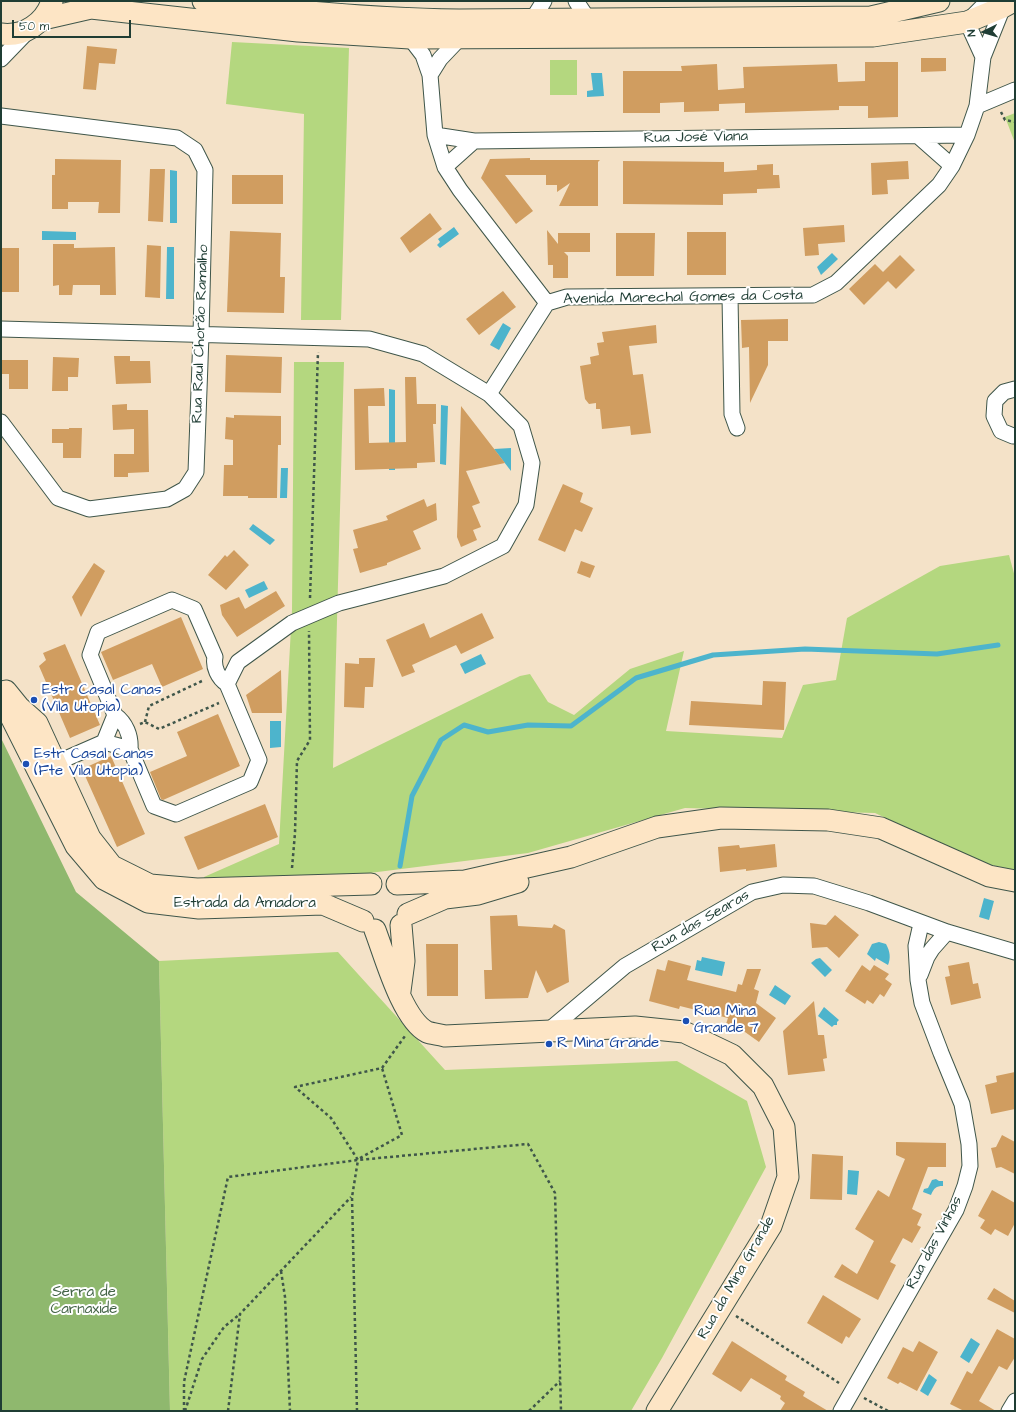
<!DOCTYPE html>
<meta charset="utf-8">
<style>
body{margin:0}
#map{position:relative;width:1016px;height:1412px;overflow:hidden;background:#f4e2c8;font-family:"Architects Daughter",sans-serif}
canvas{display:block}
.frame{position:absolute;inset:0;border:2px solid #1f3d34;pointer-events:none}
.north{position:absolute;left:964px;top:12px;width:40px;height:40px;-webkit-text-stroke:3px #fff;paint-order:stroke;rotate:265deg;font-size:11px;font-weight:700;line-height:16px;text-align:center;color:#1f3d34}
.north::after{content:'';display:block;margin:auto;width:14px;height:18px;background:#1f3d34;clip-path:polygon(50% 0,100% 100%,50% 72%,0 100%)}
.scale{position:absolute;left:12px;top:20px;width:119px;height:18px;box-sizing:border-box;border:2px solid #1f3d34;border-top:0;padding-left:5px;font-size:12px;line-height:14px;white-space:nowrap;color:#1f3d34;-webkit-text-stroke:3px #fff;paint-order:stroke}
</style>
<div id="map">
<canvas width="1016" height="1412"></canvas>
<div class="frame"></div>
<div class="north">N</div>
<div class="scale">50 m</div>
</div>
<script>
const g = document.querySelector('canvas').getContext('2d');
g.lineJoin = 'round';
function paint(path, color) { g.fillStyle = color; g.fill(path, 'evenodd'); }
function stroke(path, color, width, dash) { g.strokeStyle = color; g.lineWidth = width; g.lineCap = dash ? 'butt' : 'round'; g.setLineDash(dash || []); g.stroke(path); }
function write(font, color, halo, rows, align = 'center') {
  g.font = font + ' "Architects Daughter",sans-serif'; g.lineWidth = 4; g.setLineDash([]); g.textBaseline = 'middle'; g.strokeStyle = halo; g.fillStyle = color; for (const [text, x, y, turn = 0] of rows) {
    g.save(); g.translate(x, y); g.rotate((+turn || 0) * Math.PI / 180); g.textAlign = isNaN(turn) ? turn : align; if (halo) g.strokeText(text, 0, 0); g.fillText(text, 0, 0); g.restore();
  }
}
paint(new Path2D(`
 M232 42 349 48 341 320H301L304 114 226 104Z
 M550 60H577V95H550Z
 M1015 113V143L1005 117Z
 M294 362H344L333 768 520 676 530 674 548 702 574 715 630 669 684 651 666 731 782 738 803 685 836 680 847 618 940 566 1009 555 1015 577V870L982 863 875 813 685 808 528 853 330 878 204 882V877L279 844 292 610Z
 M338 952 445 1070 677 1061 747 1101 766 1167 662 1358 631 1411H170L159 961Z`), '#b4d77f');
paint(new Path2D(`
 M1 738 76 892 159 961 170 1411H1Z`), '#8fb86e');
paint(new Path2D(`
 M591 73H602L604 96 587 97V91L593 90Z
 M170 170 177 171V223H170Z
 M454 227 459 234 440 248 437 245 440 242 438 239Z
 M42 231 76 232V240H42Z
 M167 247H174V299H166Z
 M832 253 838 259 821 275 817 267Z
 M503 323 511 328 499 350 490 345Z
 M389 389 395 390V470H389Z
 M441 405 448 406 446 465 440 464Z
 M511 448V471L494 449Z
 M281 468H288L287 498H280Z
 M253 524 275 540 270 545 249 529Z
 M264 581 268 589 249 598 245 590Z
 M481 654 486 664 465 674 460 664Z
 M270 721H281V747L270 748Z
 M984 898 994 901 989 920 979 917Z
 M879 942 886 944C890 951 891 958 888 965L876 958 875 961 867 954 872 944Z
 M702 957 725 962 722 976 695 970 697 960 701 961Z
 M820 958 832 970 825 977 811 963 816 959Z
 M775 985 791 996 785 1005 769 995Z
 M824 1007 839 1020 837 1022V1025H834L832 1027 818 1016Z
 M848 1170 859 1171 857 1195 847 1194Z
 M936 1179 939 1181H943V1186C936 1186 934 1188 931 1195L923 1192 924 1189 928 1188 932 1180Z
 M971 1338 980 1344 969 1363 960 1357Z
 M929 1374 937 1380 928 1396 920 1391Z`), '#4db4cc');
stroke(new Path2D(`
 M400 866 412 796 441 740 464 725 488 732 528 725 571 726 636 678 713 655 805 649 937 654 998 645`), '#4db4cc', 5);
paint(new Path2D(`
 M87 46 117 49 115 64 99 63 96 90 83 89Z
 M921 58H946V71L921 72Z
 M865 62H898V117L868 118V106H839V110L745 113V103L719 104V111L684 112V102L660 103V113H623V71H682L681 66 717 64 718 90 744 88 743 67 837 64 838 82 865 81Z
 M530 158V160H600L598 162V206H559L570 183 557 192V185H546V175H505L533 211 516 224 481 178 490 159Z
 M55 159 121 160 120 213H98L99 202H68V209H52V175H55Z
 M623 161 724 162V172L757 170V165L773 164V175H779L780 188 757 189V193L723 194V205L623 204Z
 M908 161 909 179 887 180 888 194 872 195 871 163Z
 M150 169H165L163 222 148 221Z
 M232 175H283V204H232Z
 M430 213 442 229 410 253 400 238Z
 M844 225 845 242 818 244 819 255 805 256 803 228Z
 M547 230 558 244V233H590V252H564L568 256V278H553V265H548Z
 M230 231 281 233 280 277H285L284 313 227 312Z
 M687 232H726V275H687Z
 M616 233H655L654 276H616Z
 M53 244H74V248L115 247 116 295H100V285H73L72 295H59V285L53 286Z
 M147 245 161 246 160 298 145 297Z
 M1 248H19V292H1Z
 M900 255 915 270 896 289 888 281 864 305 849 289 875 264 883 272Z
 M503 291 516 307 479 335 466 319Z
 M788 319V341H768V365L750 403 749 347 742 348 741 320Z
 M656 325 657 343 629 346 633 375 643 374 651 433 631 435 630 426 602 429 600 409H596V403L589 404 585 399 580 366 591 364 590 357 599 355 597 343 604 342 602 332Z
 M226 355 282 357 281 393 225 392Z
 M114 356H130V361H150L151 383 116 384Z
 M53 357 79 358 78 377H68V391H52Z
 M1 360H28V389H9V374H1Z
 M405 377H416L417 404H436V424H433L435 462 417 463V468L355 470 354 389 384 388 385 406H368L369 443 406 442Z
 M127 404V410H148L149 472 128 473V477H114V454H134V429L113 430 112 405Z
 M461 406 505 463 466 471 480 503 472 506 481 527 473 530 477 540 461 547 457 537Z
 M234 415 281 416V445H278L277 498H248V496H223L224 465H233V440L225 439 226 417 234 418Z
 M69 428H82L81 458H63V443H52V429H69Z
 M563 484 583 493 580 502 593 508 582 532 575 529 565 552 538 540Z
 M424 499 427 507 436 503 437 520 413 531 421 549 387 563V565L360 573 353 549 358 548 353 530 388 520 386 516Z
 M234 550 249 565 226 590 208 575 225 555 227 557Z
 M581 561 595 566 590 578 577 573Z
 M94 563 105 571 81 617 72 597Z
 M276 591 285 606 237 637 222 615 220 605 239 597 245 609Z
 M482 613 494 638 461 654 456 645 412 665 415 672 402 677 386 640 424 623 430 638Z
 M181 617 203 669 162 687 152 664 113 680 101 652Z
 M65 644 100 725 70 738 39 666 46 660 43 653Z
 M359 658H375L373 687H365L364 708 344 707 345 663 359 664Z
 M281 670 282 713H252L246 695Z
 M763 681 786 682 784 730 689 725 691 701 762 705Z
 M218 714 240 766 163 800 161 799 150 772 187 756 177 732Z
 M111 756 145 834 117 847 82 769Z
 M265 804 278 837 198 870 184 837Z
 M775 844 777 867 746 871V869L720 872 718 847 739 845 740 848Z
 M517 915 518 926 552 928 554 924 565 930 569 982 547 993 536 970 528 998 485 999 484 970H492L490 916Z
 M835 915 859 935 839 958 827 947 812 948 810 923 826 925Z
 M426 944H458V996H427Z
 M668 960 691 966 687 980 736 992 738 984 742 985 747 969H761L754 989 759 991 756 1003 776 1018 759 1042 738 1027 736 1031 726 1024 728 1018 680 1006 679 1009 649 1001 657 969 665 971Z
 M969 962 973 984 978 983 981 998 951 1005 945 977 950 976 948 966Z
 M862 965 870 971 874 965 889 974 885 979 892 984 884 997 880 994 873 1004 867 1000 865 1004 845 991Z
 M814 1001 818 1035H824L827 1058 823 1059 825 1071 788 1075 783 1031Z
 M1015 1072V1109L991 1114 985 1085 997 1082 996 1076Z
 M1002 1135 1015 1142V1174L1001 1167 996 1168 991 1148 996 1147Z
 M896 1142 946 1143V1167H928L912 1209 922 1214 917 1225 921 1227 912 1243 903 1238 890 1262 896 1265 878 1300 834 1277 842 1264 857 1274 874 1241 855 1229 878 1190 889 1197 905 1159 896 1155Z
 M812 1154 843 1156 842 1200 810 1199Z
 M992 1190 1015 1203V1223L1008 1236 995 1229 991 1235 980 1228 985 1220 978 1216Z
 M994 1288 1015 1301V1313L987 1299Z
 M823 1295 861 1319 849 1338 846 1336 842 1344 807 1323Z
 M997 1329 1015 1339V1357L1007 1370 999 1366 979 1401 996 1411H964L950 1404 967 1371 972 1374Z
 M732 1341 787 1376 785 1380 805 1392 803 1396 828 1411H780L785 1403 780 1399 781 1396 751 1378 741 1392 712 1374Z
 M919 1341 938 1352 917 1391 900 1382 898 1384 887 1378 903 1347 913 1352Z`), '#d09d60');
const street = new Path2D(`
 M576 1 588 19
 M532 20 544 1
 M410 38 423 55 430 75 435 135 445 167 460 190 547 303
 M983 57 967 22 988 1
 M1 59 29 30
 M430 75 440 59 459 39
 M977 106 1015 90
 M1 116 177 138 195 150 205 170 201 335 196 472 185 489 167 499 89 509 58 498 1 422
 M435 135 474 141 967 135
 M918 136 952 166
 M445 167 474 141
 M730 296 732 414 737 428
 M1 329 369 339 423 354 489 394 521 426 532 463 526 505 503 546 444 576 339 603 292 623 238 662 227 684
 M1015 389 1004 392 995 401 994 416 1001 431 1013 436H1015
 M489 394 547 303 567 297 813 295 836 283 939 185 952 166 967 135 977 106 983 57 1003 7
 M172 600 194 609 215 657C213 667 218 678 227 684L259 760 250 782 176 814 154 806 130 749C131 736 126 723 115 715L90 655 98 632Z
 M104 742 115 715
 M46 761 56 763 104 742 130 749
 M920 975 927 957 932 949 947 932
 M548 1031 625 966 752 892 783 885 814 886 869 903 947 932 1015 952
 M841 1411 956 1210 965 1186 970 1166 969 1144 962 1104 941 1053 922 1003 918 980 916 946 921 924
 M1009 1411 1015 1401`);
const secondary = new Path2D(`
 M203 1C288 11 373 19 459 20L871 17 939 1
 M43 19 91 8 298 31 410 38 873 36 967 22 1003 7 1014 1
 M1 34C24 37 45 23 52 1
 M6 691 19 707 37 723 90 838 112 866 150 885 197 889 371 884
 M1 692 10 715 76 846 104 879 148 902 199 908 323 904 363 921
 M397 884 465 881 571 857 657 827 721 818 828 820 881 828 989 876 1015 881
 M408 914 445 898 478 894 518 882
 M375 930C385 956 402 1019 427 1032 432 1034 439 1034 445 1036L635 1027 684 1032 732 1055 763 1086 784 1127 788 1177 771 1226 657 1411
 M400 991 404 961 401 925`);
stroke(street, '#3f564a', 17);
stroke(secondary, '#3f564a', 23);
stroke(new Path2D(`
 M1001 112 1005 120 1015 122
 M310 598 318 352
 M145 722 149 706 204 680
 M140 724 145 722 159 729 219 703
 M292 868 295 833 297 761 310 740 309 631
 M360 1158 402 1135 382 1068
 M281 1271 285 1297 290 1411
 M736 1316 839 1383
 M864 1398 888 1411
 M184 1411V1382L228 1177 358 1160 528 1144 555 1193 561 1411
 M185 1411 202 1359 224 1327 240 1314
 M228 1411 240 1314 351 1197
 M357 1411 352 1197 358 1160 331 1118 295 1087 382 1068 405 1036
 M529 1411 560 1381`), '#3f564a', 2.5, [3, 3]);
stroke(street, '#fff', 15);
stroke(secondary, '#fde5c5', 21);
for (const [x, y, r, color] of [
 [34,700,4,"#1a4fb4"],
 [26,764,4,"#1a4fb4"],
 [686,1021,4,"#1a4fb4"],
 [549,1044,4,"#1a4fb4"]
]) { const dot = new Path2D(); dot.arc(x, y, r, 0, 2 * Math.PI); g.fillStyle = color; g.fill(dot); stroke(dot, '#fff', 1.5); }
write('15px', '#1f3d34', '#fff', [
 ["Rua José Viana",696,138,-1],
 ["Avenida Marechal Gomes da Costa",683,298,-1],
 ["Rua Raul Chorão Ramalho",201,334,-88],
 ["Estrada da Amadora",245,904],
 ["Rua das Searas",701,922,-30],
 ["Rua das Vinhas",935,1243,-62],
 ["Rua da Mina Grande",737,1278,-60]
]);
write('15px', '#164399', '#fff', [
 ["Estr Casal Canas",42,691],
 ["(Vila Utopia)",42,708],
 ["Estr Casal Canas",34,755],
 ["(Fte Vila Utopia)",34,772],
 ["Rua Mina",694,1012],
 ["Grande 7",694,1029],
 ["R Mina Grande",557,1044]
], 'left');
write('15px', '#446447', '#fff', [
 ["Serra de",84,1293],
 ["Carnaxide",84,1310]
]);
</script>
